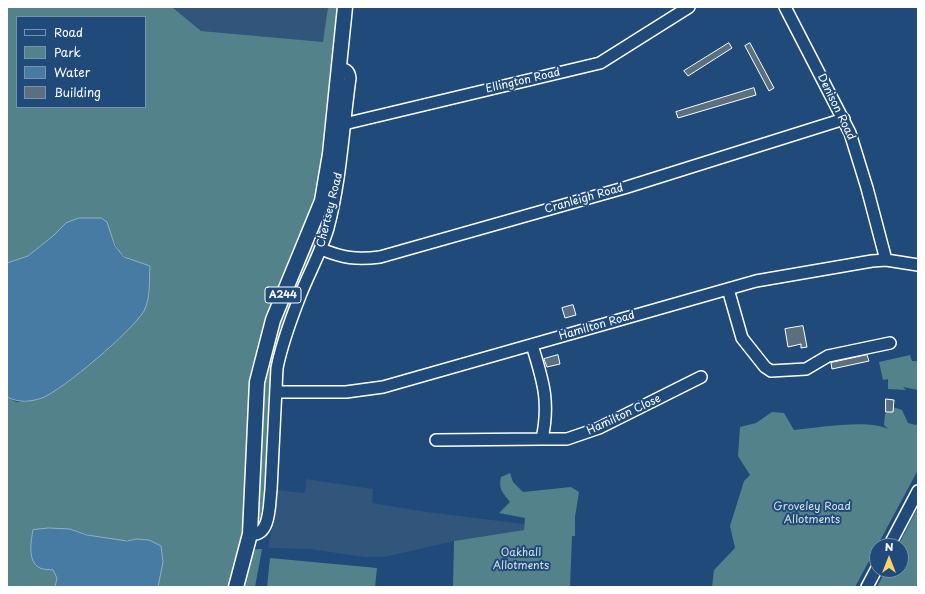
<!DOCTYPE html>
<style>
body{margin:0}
#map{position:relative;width:925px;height:594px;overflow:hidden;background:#1f4a7a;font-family:"Playpen Sans",sans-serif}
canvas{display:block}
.frame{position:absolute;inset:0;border:8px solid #fff;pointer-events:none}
.legend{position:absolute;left:16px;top:16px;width:130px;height:92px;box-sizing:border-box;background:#1f4a7a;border:1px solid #7992af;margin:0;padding:5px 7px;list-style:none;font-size:12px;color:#fff}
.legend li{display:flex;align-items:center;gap:8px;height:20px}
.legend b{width:20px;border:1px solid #7992af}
.north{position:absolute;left:869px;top:538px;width:40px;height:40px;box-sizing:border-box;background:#1f4a7a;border:1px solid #7992af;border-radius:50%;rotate:0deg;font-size:11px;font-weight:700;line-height:16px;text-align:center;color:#fff}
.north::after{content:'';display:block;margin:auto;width:14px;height:18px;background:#ffd166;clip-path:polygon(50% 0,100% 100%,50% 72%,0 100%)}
</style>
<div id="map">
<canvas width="925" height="594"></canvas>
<div class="frame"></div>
<ul class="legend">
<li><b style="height:5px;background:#1f4a7a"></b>Road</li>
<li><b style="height:11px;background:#54828b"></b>Park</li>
<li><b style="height:11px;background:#477ba4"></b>Water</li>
<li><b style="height:11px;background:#5c6f7e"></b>Building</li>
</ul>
<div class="north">N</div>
</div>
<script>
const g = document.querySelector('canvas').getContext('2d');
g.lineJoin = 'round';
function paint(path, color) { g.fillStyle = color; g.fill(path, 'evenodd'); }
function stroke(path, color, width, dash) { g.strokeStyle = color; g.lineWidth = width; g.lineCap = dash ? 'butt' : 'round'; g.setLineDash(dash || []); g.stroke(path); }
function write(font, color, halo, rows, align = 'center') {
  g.font = font + ' "Playpen Sans",sans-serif'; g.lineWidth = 4; g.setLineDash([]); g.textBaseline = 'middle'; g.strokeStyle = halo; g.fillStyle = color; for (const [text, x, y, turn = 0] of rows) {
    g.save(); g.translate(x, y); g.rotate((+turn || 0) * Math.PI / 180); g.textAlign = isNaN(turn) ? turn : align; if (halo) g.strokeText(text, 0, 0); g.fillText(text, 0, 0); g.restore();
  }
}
paint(new Path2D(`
 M172 7H328L324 43 201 31Z
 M306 479 373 489 372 503 427 512 524 524V530L454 541 385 557H364L310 549 268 548 275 516 277 490 305 493Z`), '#31557b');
paint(new Path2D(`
 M7 7H172L201 31 323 42 328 7H341L319 200 268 325 247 518C242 541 232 563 229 587H158L163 562 136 539C115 543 90 536 70 529L40 568 53 570 57 578 55 587H7V397L16 402 30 401 43 397 69 381 120 338 149 296 150 266C142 263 129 261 123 255 111 244 112 226 101 218L66 223 53 236 28 256 7 263ZM17 17H145V107H17Z
 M327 172 328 228 285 338 262 532 250 522 257 382Z
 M910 355 912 361H918V390L903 387 906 390 888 389V379L883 380 879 362Z
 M893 407 902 410 908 423 916 425 918 423V470L855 587H712L714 570 735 548 730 526 744 481 750 475 738 456 740 427 756 423 772 412 784 413 794 430C818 428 867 419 888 429L884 425 885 414Z
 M510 473 513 482 523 492 571 487 579 492 575 517V536H572L570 587H453L454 541 524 530 525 518 499 513 510 502C503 493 498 489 501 477Z
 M918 507V587H877L886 570H901V546H898Z
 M262 549 255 587H235L242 550Z
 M270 558 377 568 375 587H267Z`), '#54828b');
const water = new Path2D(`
 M79 218H101L107 222 115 246 124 257 150 266C149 280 151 297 144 311 132 331 64 389 42 398 30 402 19 403 7 397V263L28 256 53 236 66 223Z
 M49 528 70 529 87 535 127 541 136 539 149 540 161 546 163 562 158 587H55L57 578 53 570C49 569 43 570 40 568 27 562 31 541 33 530Z`);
paint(water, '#477ba4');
stroke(water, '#91b0c8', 1);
const building = new Path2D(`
 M729 43 732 48 688 76 684 71Z
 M750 43 774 88 769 91 745 46Z
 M754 88 756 95 678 118 676 112Z
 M573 305 576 315 565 318 562 308Z
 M803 326 807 347 801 348V344L788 347 785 329Z
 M558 355 560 364 547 367 544 359Z
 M867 355 869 361 832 369 831 363Z
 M886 399 894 400 893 412H886Z`);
paint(building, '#5c6f7e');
stroke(building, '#fff', 1);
const minor = new Path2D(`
 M785 7 850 133 867 188 886 260
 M344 124 600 63 689 7
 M321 249C343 258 356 260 380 257L624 188 844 119
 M728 289 742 338 765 367 771 371 806 369 828 356 890 343
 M532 345C543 381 550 401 542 439H567L599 428 701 377
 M276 392H346L383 387 756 281 872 261 886 260 918 265
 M436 440 542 439
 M250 534C271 537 269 504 271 490L277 368C282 343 291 319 300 296 309 273 321 252 328 228 341 179 343 128 350 78 349 70 345 69 338 68
 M889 546 918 491
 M867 587 877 568`);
const major = new Path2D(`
 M236 587 250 534 257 382 273 320 322 201 330 154 345 7`);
stroke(minor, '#fff', 14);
stroke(major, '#fff', 17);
stroke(minor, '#1f4a7a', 11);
stroke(major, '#1f4a7a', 14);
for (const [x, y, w] of [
 [283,295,36]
]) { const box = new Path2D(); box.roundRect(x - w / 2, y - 8, w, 16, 3); g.fillStyle = '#1f4a7a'; g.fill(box); stroke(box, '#fff', 1); }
write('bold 10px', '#fff', null, [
 ["A244",283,295]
]);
write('11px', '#fff', '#1f4a7a', [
 ["Ellington Road",523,81,-13],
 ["Denison Road",836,107,64],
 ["Cranleigh Road",584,199,-16],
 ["Chertsey Road",330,210,-76],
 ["Hamilton Road",597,326,-16],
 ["Hamilton Close",624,415,-25]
]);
write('11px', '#d4e0e2', '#1f4a7a', [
 ["Groveley Road",812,507],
 ["Allotments",812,520],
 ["Oakhall",521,553],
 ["Allotments",521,566]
]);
</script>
